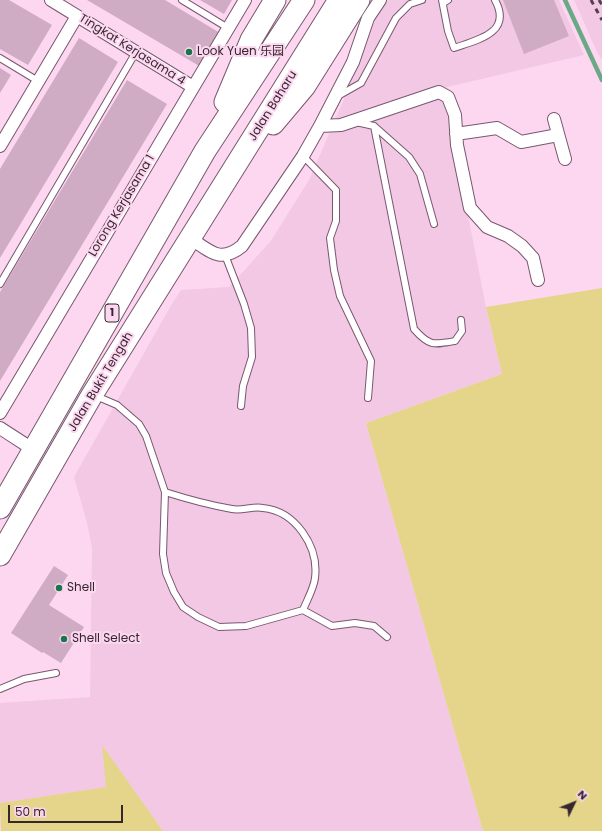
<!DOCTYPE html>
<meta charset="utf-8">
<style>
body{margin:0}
#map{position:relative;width:602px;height:831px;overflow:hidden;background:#fdd7f0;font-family:Poppins,sans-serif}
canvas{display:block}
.north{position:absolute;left:554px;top:783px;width:40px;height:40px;-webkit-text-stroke:3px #fdd7f0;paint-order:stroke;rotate:47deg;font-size:11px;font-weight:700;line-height:16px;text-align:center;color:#352730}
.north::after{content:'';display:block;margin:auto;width:14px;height:18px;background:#352730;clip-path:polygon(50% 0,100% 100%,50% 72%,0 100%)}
.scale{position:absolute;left:8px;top:805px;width:115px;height:18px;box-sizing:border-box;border:2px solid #352730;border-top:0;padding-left:5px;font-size:12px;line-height:14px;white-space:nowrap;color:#352730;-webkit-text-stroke:3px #fdd7f0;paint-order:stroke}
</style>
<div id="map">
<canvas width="602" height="831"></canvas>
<div class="north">N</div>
<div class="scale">50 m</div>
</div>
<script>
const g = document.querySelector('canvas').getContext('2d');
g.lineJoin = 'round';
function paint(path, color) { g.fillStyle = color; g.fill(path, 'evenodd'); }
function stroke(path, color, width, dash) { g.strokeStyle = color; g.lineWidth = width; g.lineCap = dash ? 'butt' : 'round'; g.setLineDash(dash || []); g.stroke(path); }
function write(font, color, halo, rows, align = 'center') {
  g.font = font + ' Poppins,"Noto Sans SC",sans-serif'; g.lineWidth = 4; g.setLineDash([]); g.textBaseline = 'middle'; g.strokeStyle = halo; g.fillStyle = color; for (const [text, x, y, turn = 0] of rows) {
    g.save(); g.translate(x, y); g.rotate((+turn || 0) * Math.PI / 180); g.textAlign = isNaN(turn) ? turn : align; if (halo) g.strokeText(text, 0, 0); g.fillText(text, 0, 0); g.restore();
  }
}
paint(new Path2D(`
 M388 0H559L584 55 443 88 486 307 502 374 366 423 483 831H163L102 746 107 787 0 803V703L90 697 92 548 87 523 74 477 170 307 181 290 229 287 270 242 309 180 342 104 372 26Z
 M574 0H602V60L597 52Z`), '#f3c8e5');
paint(new Path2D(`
 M602 288V831H483L366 423 502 374 486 307Z
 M102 745 163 831H1L0 803 106 787Z`), '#e4d58b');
stroke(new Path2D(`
 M565 0 602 80`), '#6ba886', 4.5);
paint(new Path2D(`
 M0 0H9L52 25 28 65 0 49Z
 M87 0H165L220 33 201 67Z
 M200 0H232L224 14Z
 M503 0H554L569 36 524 54Z
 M79 38 118 62 0 258V169Z
 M0 68 11 75 0 93Z
 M127 80 167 104 0 381V292Z
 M54 566 68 575 49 605 84 627 61 663 43 652 42 653 11 633Z`), '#cfabc4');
const service = new Path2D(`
 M182 0 228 28
 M448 0 445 2 442 0 448 31 454 48C477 40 513 33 495 0
 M0 58 38 81
 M338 96 361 83 396 18 410 4 422 0
 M356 122 374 126 409 157 420 174 434 224
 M374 126 414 329C429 346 433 345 455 341L462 331 461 320
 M303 156 336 190V221L330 238 334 270 340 296 371 361 368 398
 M225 255 244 304 251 328 252 357 243 386 241 406
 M0 284 136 52
 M96 396 117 405 139 424 146 436 165 492 163 554 166 573 174 592 183 607 198 617 219 627 246 626 303 610 332 626 355 623 374 626 387 637
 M165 492C187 499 209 505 232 509 242 511 253 506 263 508 295 511 319 546 315 578 314 588 307 600 303 610
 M0 689 24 679 56 673`);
const minor = new Path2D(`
 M51 0 193 87
 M554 119 565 159
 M320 126 341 125 353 121 439 92 448 97 455 115 457 145 470 208 487 227 508 236 522 246 533 258 538 280
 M456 134 497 128 521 142 558 135
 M0 146 77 16
 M190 238C210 251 220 264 242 246L303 156 320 126 353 62 368 18 380 0
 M0 413 245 0
 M0 428 34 450`);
const trunk = new Path2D(`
 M225 102 251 40 275 0
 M273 124 305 86 359 0
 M0 508 205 151 304 0
 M0 555 92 395 339 0`);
stroke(service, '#78586f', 8);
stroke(minor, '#78586f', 14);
stroke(trunk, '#78586f', 23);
stroke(service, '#fff', 6);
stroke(minor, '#fff', 12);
stroke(trunk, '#fff', 21);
stroke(new Path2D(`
 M591 0 602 20
 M599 0 602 5`), '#53424d', 3, [5, 5]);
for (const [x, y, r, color] of [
 [189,52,4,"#19764c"],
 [59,588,4,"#19764c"],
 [64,639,4,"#19764c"]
]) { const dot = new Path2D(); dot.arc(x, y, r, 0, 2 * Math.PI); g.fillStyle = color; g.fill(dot); stroke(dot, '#fdd7f0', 1.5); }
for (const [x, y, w] of [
 [112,313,14]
]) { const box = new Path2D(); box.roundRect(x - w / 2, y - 9, w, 18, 3); g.fillStyle = '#fdd7f0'; g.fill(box); stroke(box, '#352730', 1); }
write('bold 11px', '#352730', null, [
 ["1",112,313]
]);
write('12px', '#352730', '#fdd7f0', [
 ["Tingkat Kerjasama 4",132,50,32],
 ["Jalan Baharu",273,106,-58],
 ["Lorong Kerjasama 1",122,206,-59],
 ["Jalan Bukit Tengah",101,382,-59]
]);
write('12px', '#352730', '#fdd7f0', [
 ["Look Yuen 乐园",197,52],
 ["Shell",67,588],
 ["Shell Select",72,639]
], 'left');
</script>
